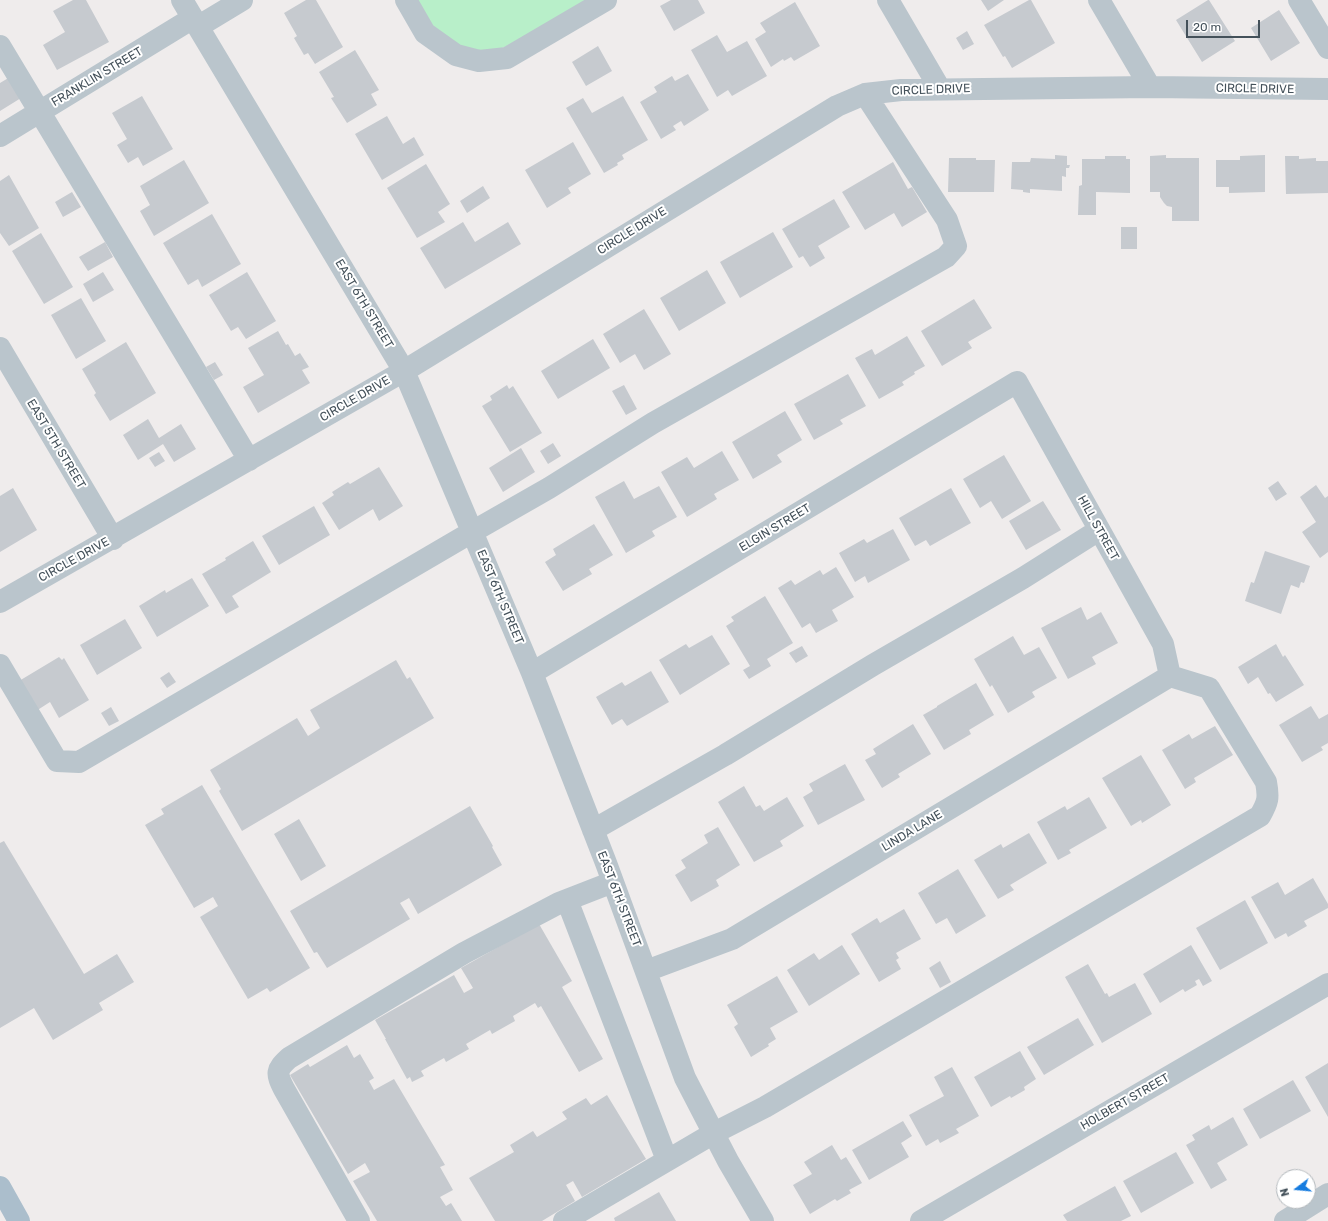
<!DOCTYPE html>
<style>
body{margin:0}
#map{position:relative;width:1328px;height:1221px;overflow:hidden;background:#efecec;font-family:Rubik,sans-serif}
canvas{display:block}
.north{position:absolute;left:1276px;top:1169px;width:40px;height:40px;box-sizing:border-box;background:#fff;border:1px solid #b4b9bd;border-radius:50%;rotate:254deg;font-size:11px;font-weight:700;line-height:16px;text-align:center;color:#44515a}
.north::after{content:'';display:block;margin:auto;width:14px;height:18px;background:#157bdf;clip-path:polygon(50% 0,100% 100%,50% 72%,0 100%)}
.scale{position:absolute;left:1186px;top:20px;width:74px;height:18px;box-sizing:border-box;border:2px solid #44515a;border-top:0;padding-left:5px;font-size:12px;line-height:14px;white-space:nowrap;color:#44515a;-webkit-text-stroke:3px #fff;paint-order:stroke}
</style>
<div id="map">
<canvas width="1328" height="1221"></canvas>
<div class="north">N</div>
<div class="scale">20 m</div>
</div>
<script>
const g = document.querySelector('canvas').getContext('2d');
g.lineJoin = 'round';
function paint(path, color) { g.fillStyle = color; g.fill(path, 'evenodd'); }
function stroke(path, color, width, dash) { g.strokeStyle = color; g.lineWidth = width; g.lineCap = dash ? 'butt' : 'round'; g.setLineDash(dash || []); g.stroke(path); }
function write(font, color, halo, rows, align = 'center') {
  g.font = font + ' Rubik,sans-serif'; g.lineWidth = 4; g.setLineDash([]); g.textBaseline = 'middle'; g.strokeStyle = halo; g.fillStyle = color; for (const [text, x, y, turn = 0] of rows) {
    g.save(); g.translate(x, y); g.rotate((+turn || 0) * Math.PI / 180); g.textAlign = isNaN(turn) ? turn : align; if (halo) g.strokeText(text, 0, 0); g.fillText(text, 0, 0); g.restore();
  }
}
paint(new Path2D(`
 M414 0H589L505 47 491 51H474L460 48 428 24Z`), '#b8efc9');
paint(new Path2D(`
 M73 0H86L109 42 57 70 43 45 65 32 53 11Z
 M306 0H316L343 47 315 64 308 53 304 55 294 38 297 36 284 13Z
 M671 0H698L705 13 674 31 660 6Z
 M981 0H1004L988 11Z
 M1029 0H1031L1055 43 1012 68 1005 56 1003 57 984 25Z
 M1208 0H1209L1235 41 1202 62 1176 20Z
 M795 2 820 46 794 61 791 57 784 61 783 59 771 67 755 39 766 32 760 23Z
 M1279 10 1300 43 1271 61 1251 28Z
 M967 31 974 44 963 50 956 38Z
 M717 35 727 52 747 41 767 76 732 96 728 90 717 97 691 50Z
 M598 46 612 71 586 86 572 62Z
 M355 50 379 90 371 94 377 105 347 123 331 98 334 97 319 72Z
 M688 74 709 110 684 126 681 121 673 126 676 130 661 139 640 102 657 92 654 87 672 76 675 81Z
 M10 77 21 98 0 111V83Z
 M142 96 173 149 143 166 138 157 128 163 117 145 127 139 112 113Z
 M623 96 648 140 622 155 624 159 617 163 618 165 604 173 566 108 583 98 592 113Z
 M387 116 403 144 414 137 424 155 382 180 355 134Z
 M573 142 591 174 568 188 571 193 547 208 525 170Z
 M1055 155 1067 156V165H1070L1069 168H1066V177L1062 176V191L1030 189V193L1023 192V190L1011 189 1012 162H1030L1031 158 1055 159Z
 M1166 155V158H1199V221H1172V207L1167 206 1164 203 1160 197V192H1150V156Z
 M1265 155V192L1229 193V187H1216V160H1240V156Z
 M1105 156H1126V159H1130V193L1096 192V215H1078L1079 186 1082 185V159H1105Z
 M1285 156H1299V159L1316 158V161H1328V193L1286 194Z
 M949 158H976V160H995L994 192H948Z
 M184 160 209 203 154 236 140 211 150 205 140 186Z
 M893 162 908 189 912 187 927 212 902 227 894 213 865 230 842 192Z
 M426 164 450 204 438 212 445 222 417 238 387 188Z
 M9 175 39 228 9 246 0 233V181Z
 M483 186 490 198 467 213 460 201Z
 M72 192 81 207 63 217 55 202Z
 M834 199 850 227 818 246 825 258 810 267 803 256 799 258 782 229Z
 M212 214 241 264 202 287 198 279 188 285 163 243Z
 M463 222 475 242 508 222 521 244 445 289 420 248Z
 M1121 227H1137V249H1121Z
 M773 232 793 267 740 298 720 262Z
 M41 233 73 287 44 304 12 251Z
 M105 242 113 257 88 271 79 257Z
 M707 270 726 303 679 331 660 298Z
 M103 272 114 290 93 302 83 284Z
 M247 272 276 321 246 339 238 327 231 331 209 295Z
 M81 298 106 341 76 359 51 315Z
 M974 299 992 328 968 342 972 348 942 366 921 331Z
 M644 309 671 354 644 370 635 354 620 363 603 334Z
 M278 331 286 345 288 344 295 356 300 353 309 367 302 370 310 383 258 413 243 387 264 375 248 348Z
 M907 336 925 366 914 372 915 374 902 382 904 385 879 399 855 358 872 349 875 355Z
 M593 339 610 368 558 399 541 371Z
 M126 342 156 393 110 421 94 395 96 393 82 369Z
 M215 362 223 375 214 380 206 367Z
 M848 374 866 406 840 420 843 424 814 440 794 404Z
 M507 385 509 389 513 386 542 433 510 452 482 406 492 400 490 396Z
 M624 385 637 409 626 415 612 391Z
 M785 411 802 440 777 455 782 462 753 479 732 442Z
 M148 419 159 438 181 424 196 449 174 462 163 444 138 460 123 435Z
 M553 443 561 456 548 464 540 451Z
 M521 448 535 472 503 492 489 468Z
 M722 451 739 480 714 494 717 499 687 517 661 472 687 457 694 468Z
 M159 452 165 461 155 467 149 458Z
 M1004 455 1031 501 1002 519 991 501 980 508 963 479Z
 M379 467 403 506 379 521 373 509 339 530 322 503 334 495 332 492 348 482 350 484Z
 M624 481 634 499 659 486 677 517 652 531 655 536 626 553 595 497Z
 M1278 481 1287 494 1276 501 1268 488Z
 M1316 485 1325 498 1328 496V552L1320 558 1302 532 1316 522 1300 497Z
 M13 488 37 530 0 552V496Z
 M951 488 971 523 930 546 926 540 915 546 899 518Z
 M1043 501 1061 530 1026 550 1009 521Z
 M314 506 330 535 279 565 262 536Z
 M594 524 613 555 589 569 592 574 563 591 545 562 556 555 553 549Z
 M893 529 910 560 868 583 865 576 855 582 839 553 864 539 867 543Z
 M253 541 271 572 232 596 239 607 226 614 202 574 226 560 225 558Z
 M1265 551 1310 566 1304 583 1301 582 1299 588 1291 585 1281 614 1245 601 1251 582 1254 583Z
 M836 567 854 597 832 610 838 621 816 633 810 623 802 628 778 588 791 580 795 585 820 570 823 575Z
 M192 578 209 606 157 637 139 606 165 590 166 593Z
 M765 596 793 643 767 659 771 666 749 679 743 670 750 666 726 626 734 621 731 617Z
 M1081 607 1087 620 1101 612 1118 643 1092 657 1096 664 1068 679 1041 628Z
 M125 619 142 648 97 675 80 645Z
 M712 635 730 664 680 695 659 660 686 644 689 648Z
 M1013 636 1024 655 1039 647 1057 678 1032 692 1035 697 1008 713 992 685 990 687 974 659Z
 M1276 644 1283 657 1285 655 1304 685 1276 702 1270 693 1268 694 1258 677 1248 684 1238 667Z
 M802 646 808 656 796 663 789 653Z
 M59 657 62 660 64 658 89 700 59 718 50 702 36 711 19 681Z
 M396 660 407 679 410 677 434 718 242 831 219 791 221 789 210 770 297 718 308 736 320 728 310 710Z
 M651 671 669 702 627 726 622 719 612 725 596 697 622 682 625 686Z
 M169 672 176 682 167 688 160 678Z
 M976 683 994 715 969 730 971 734 944 750 923 715 937 707V706Z
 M1311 706 1319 719 1328 714V743L1321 747 1323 750 1302 762 1279 725Z
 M111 707 119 721 109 726 101 713Z
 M913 724 931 754 898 774 900 777 882 788 865 760 876 754 873 749Z
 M1215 726 1233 755 1194 778 1196 782 1185 789 1162 750 1189 734 1192 739Z
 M1141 755 1171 805 1142 823 1141 820 1131 826 1102 778Z
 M845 764 865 800 818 825 803 797 813 791 809 784Z
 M202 785 310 968 270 992 267 988 248 999 200 917 218 906 213 897 194 908 145 825 164 814 161 809Z
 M744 786 756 807 760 805 764 811 787 797 804 826 780 841 783 846 754 862 718 802Z
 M1089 797 1107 828 1069 850 1071 853 1058 860 1037 822 1065 806 1067 810Z
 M470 806 493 846 492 847 502 865 418 914 409 898 400 903 410 919 327 968 317 952 314 953 290 911Z
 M299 819 326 866 301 881 274 834Z
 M718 827 740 865 716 880 719 886 691 902 675 875 686 868 681 860 708 843 704 835Z
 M1029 833 1047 863 1010 885 1014 890 998 899 974 860 1001 844 1003 848Z
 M4 841 84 974 117 954 134 982 99 1003 103 1010 53 1040 34 1008 0 1028V843Z
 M958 869 986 916 956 934 947 918 936 924 918 893Z
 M1313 878 1328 904V908L1304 921 1307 926 1288 937 1286 933 1275 939 1251 897 1278 882 1285 895Z
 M1245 900 1268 943 1220 970 1196 928Z
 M904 909 921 939 896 953 899 958 896 960 901 969 879 982 851 934 877 918 880 923Z
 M539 924 572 981 562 987 603 1059 579 1072 541 1006 538 1008 535 1003 513 1016 515 1021 492 1034 490 1030 466 1044 469 1049 446 1062 444 1058 421 1071 424 1076 412 1082 410 1077 407 1079 385 1039H386L375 1020 454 975 464 993 473 988 461 968Z
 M842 945 860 974 809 1006 787 970 814 953 819 960Z
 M1191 945 1212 981 1203 986 1199 979 1195 981 1197 985 1185 992 1183 989 1160 1003 1143 974Z
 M940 961 951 982 940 988 929 968Z
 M1088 964 1105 994 1107 993 1109 997 1135 983 1152 1014 1102 1043 1065 977Z
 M777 976 798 1012 770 1028 776 1039 768 1044 769 1046 751 1057 734 1027 738 1024 727 1005Z
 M1078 1018 1094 1045 1044 1075 1027 1047Z
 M347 1045 354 1058 360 1054 374 1078 369 1081 374 1090 394 1079 445 1165 440 1167 453 1190 440 1197 446 1206 451 1203 462 1221H377L353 1181 370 1172 365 1163 348 1174 290 1075 308 1064 310 1067Z
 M1020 1051 1036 1079 1024 1087 1025 1090 1011 1098 1010 1096 991 1107 974 1077Z
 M1328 1063V1117L1305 1077Z
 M952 1067 979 1116 956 1129 959 1133 940 1143 938 1139 926 1146 909 1115 944 1096 934 1077Z
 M1293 1080 1311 1111 1260 1139 1243 1109Z
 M607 1095 646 1159 582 1197 573 1181 566 1185 575 1201 542 1221H495L469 1178 514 1152 510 1145 533 1131 537 1137 567 1119 562 1112 586 1098 591 1105Z
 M1233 1117 1248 1145 1217 1163 1227 1180 1211 1189 1186 1145 1195 1140 1192 1135 1209 1125 1211 1130Z
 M903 1121 912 1136 901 1143 909 1157 869 1180 852 1150Z
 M832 1145 841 1160 846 1157 862 1183 849 1190 851 1193 837 1201 835 1199 810 1214 793 1185 812 1174 804 1162Z
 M1176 1152 1194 1183 1141 1213 1123 1181Z
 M1115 1186 1131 1216 1121 1221H1067L1063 1215Z
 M659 1192 676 1221H615L614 1218Z`), '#c6cacf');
stroke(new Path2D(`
 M182 0 404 371 532 673 606 863 685 1078 728 1161 763 1221
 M406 0 425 33 456 55 479 61 507 58 606 0
 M888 0 940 89
 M1099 0 1150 87
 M1299 0 1328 48
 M199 26 242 0
 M0 46 249 460
 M0 136 193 18
 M0 348 113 539
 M0 602 404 371 837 106 865 94 901 90 1150 87 1328 89
 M0 665 57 761 79 762 472 532 549 488 653 423 946 257 956 246 947 220 865 94
 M532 673 1017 382 1163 644 1170 676
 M593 830 725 755 873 665 1023 578 1099 530
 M567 900 667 1160
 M646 971 732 939 1170 676
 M359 1221 284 1089C276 1073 276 1070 289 1058L464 953 559 903 613 882
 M564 1221 714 1133 765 1107 1260 816C1268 802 1269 798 1266 782L1209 688 1170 676
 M921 1221 1328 984
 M1285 1221 1328 1194`), '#bac5cc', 22);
stroke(new Path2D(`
 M0 1187 19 1221`), '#abbecc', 22);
write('12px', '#44515a', '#fff', [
 ["FRANKLIN STREET",97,77,-31],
 ["CIRCLE DRIVE",1255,89,1],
 ["CIRCLE DRIVE",931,90,-2],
 ["CIRCLE DRIVE",632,231,-32],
 ["EAST 6TH STREET",364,304,59],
 ["CIRCLE DRIVE",355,399,-30],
 ["EAST 5TH STREET",56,444,59],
 ["ELGIN STREET",775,528,-31],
 ["HILL STREET",1098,528,61],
 ["CIRCLE DRIVE",74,560,-29],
 ["EAST 6TH STREET",500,597,67],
 ["LINDA LANE",912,831,-31],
 ["EAST 6TH STREET",619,899,69],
 ["HOLBERT STREET",1125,1102,-30]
]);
</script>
